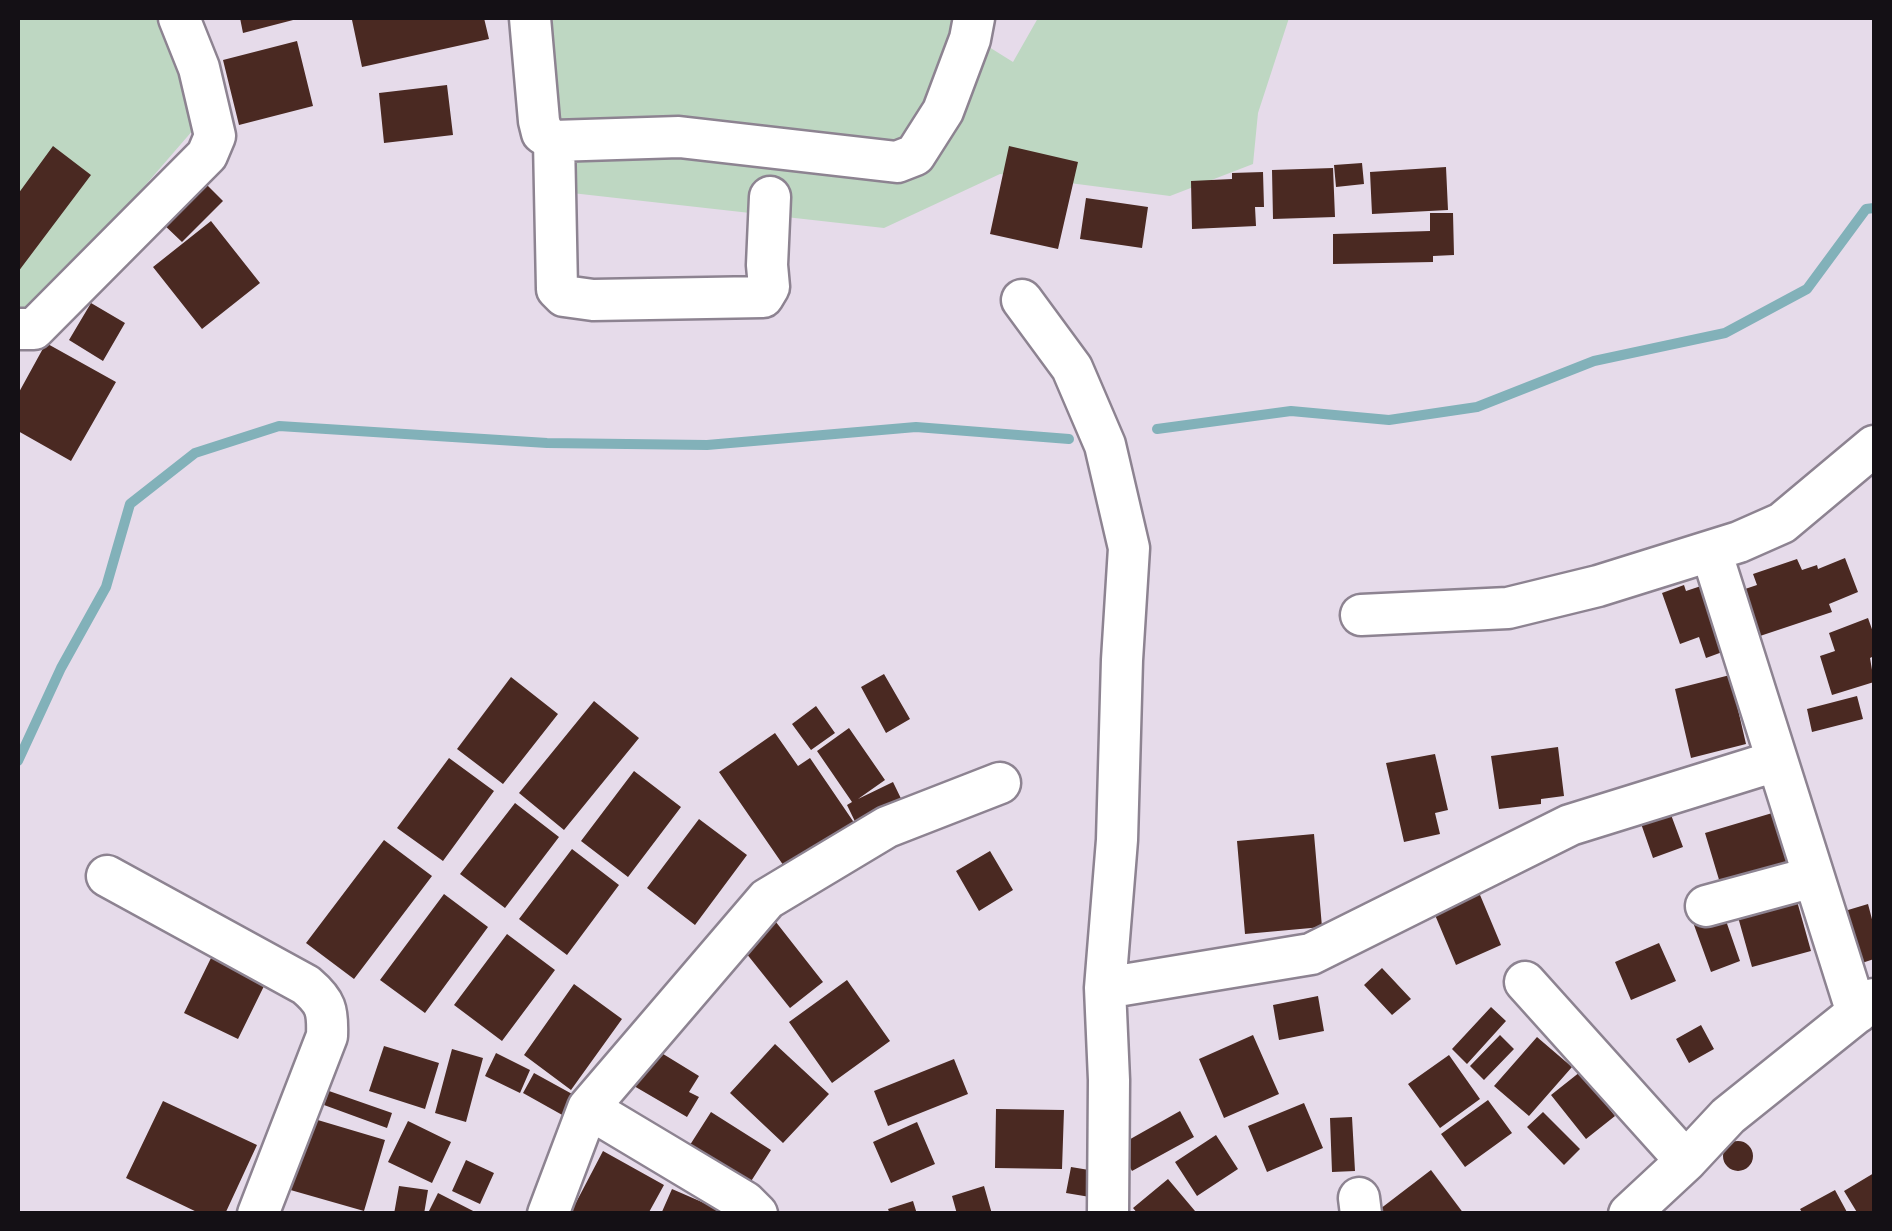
<!DOCTYPE html>
<style>
body{margin:0}
#map{position:relative;width:1892px;height:1231px;overflow:hidden;background:#e6dbea;font-family:"Nunito Sans",sans-serif}
canvas{display:block}
.frame{position:absolute;inset:0;border:20px solid #141015;pointer-events:none}
</style>
<div id="map">
<canvas width="1892" height="1231"></canvas>
<div class="frame"></div>
</div>
<script>
const g = document.querySelector('canvas').getContext('2d');
g.lineJoin = 'round';
function paint(path, color) { g.fillStyle = color; g.fill(path, 'evenodd'); }
function stroke(path, color, width, dash) { g.strokeStyle = color; g.lineWidth = width; g.lineCap = dash ? 'butt' : 'round'; g.setLineDash(dash || []); g.stroke(path); }
paint(new Path2D(`
 M18 18H167L200 122 78 263 18 316Z
 M517 18H966L965 32 1013 62 1038 18H1289L1258 113 1253 164 1170 196 1000 174 884 228 545 190Z`), '#bed7c2');
stroke(new Path2D(`
 M1157 429 1291 411 1389 420 1477 407 1594 361 1725 333 1807 289 1866 209 1874 208
 M18 761 61 668 106 587 130 504 195 453 279 426 547 443 707 445 916 427 1069 439`), '#82b1b9', 10);
paint(new Path2D(`
 M240 18H297V19L243 33Z
 M361 18H484L489 39 362 67 352 20Z
 M297 41 313 106 239 125 223 60Z
 M447 85 453 135 384 143 379 93Z
 M53 146 91 175 18 272V194Z
 M1009 146 1078 162 1058 249 990 234Z
 M1362 163 1364 184 1336 187 1334 165Z
 M1446 167 1448 210 1372 214 1370 172Z
 M1333 168 1335 217 1273 219 1272 170Z
 M1263 172 1264 207H1255L1256 226 1192 229 1191 181 1232 179V173Z
 M201 179 223 201 182 242 160 221Z
 M1086 198 1148 207 1142 248 1080 239Z
 M1430 213H1453L1454 255 1433 256V262L1333 264V234L1430 231Z
 M211 221 260 283 202 329 153 267Z
 M91 303 125 323 103 361 69 340Z
 M46 343 116 382 71 461 18 431V394Z
 M1845 558 1858 592 1829 604 1832 612 1760 636 1745 589 1757 585 1753 574 1797 559 1802 570 1817 565 1818 569Z
 M1713 582 1736 647 1706 658 1699 637 1680 644 1662 593 1684 585 1686 591Z
 M1868 618 1874 635V656L1870 658 1874 682 1832 695 1820 656 1835 651 1829 633Z
 M884 674 910 719 886 733 861 687Z
 M1730 675 1746 744 1691 758 1675 689Z
 M511 677 558 714 503 784 457 749Z
 M1857 696 1863 719 1812 732 1807 709Z
 M594 701 639 738 564 830 519 793Z
 M816 706 835 733 811 750 792 724Z
 M849 728 885 780 858 799 893 782 908 813 862 836 847 805 852 802 817 751Z
 M775 733 798 766 810 758 855 824 788 872 719 772Z
 M1558 747 1564 796 1541 799V804L1499 809 1491 756Z
 M1435 754 1448 810 1435 813 1440 834 1404 842 1386 763Z
 M449 758 494 791 443 861 397 828Z
 M634 771 681 807 628 877 581 841Z
 M515 803 559 837 505 908 460 874Z
 M1667 804 1683 847 1653 858 1638 815Z
 M1779 811 1793 862 1720 883 1705 833Z
 M699 819 747 855 695 925 647 888Z
 M1314 834 1322 927 1245 934 1237 841Z
 M384 840 432 876 354 979 306 943Z
 M572 849 619 885 567 955 519 919Z
 M990 851 1013 890 979 911 956 871Z
 M1475 883 1501 945 1456 965 1430 903Z
 M444 894 488 927 425 1013 380 980Z
 M1797 901 1811 951 1752 967 1738 917Z
 M1868 904 1874 927V959L1853 966 1838 913Z
 M1724 915 1740 961 1711 972 1694 925Z
 M772 917 823 982 790 1008 738 943Z
 M507 934 555 970 502 1041 454 1005Z
 M1659 943 1676 981 1631 1000 1615 962Z
 M211 958 265 984 238 1039 184 1013Z
 M1382 968 1411 999 1392 1015 1364 985Z
 M847 980 890 1041 832 1083 789 1022Z
 M574 984 622 1019 571 1090 524 1055Z
 M1318 996 1324 1031 1279 1040 1273 1005Z
 M1491 1007 1506 1021 1467 1064 1452 1049Z
 M1701 1025 1714 1049 1689 1063 1676 1039Z
 M1253 1035 1279 1094 1224 1118 1199 1059Z
 M1500 1035 1514 1049 1484 1080 1470 1066Z
 M1537 1037 1572 1067 1529 1116 1494 1086Z
 M775 1044 829 1094 783 1143 730 1093Z
 M384 1046 439 1063 425 1109 369 1091Z
 M452 1049 483 1058 466 1122 435 1113Z
 M655 1049 699 1076 689 1092 699 1097 687 1117 634 1086Z
 M496 1053 530 1070 520 1093 485 1076Z
 M1449 1055 1480 1099 1440 1128 1408 1084Z
 M954 1059 968 1094 888 1126 874 1091Z
 M1580 1072 1615 1116 1586 1139 1551 1095Z
 M534 1073 583 1100 573 1121 523 1093Z
 M329 1091 392 1113 387 1128 324 1105Z
 M1488 1100 1512 1133 1465 1167 1441 1134Z
 M163 1101 257 1145 225 1214H201L126 1178Z
 M1304 1103 1323 1148 1267 1172 1248 1126Z
 M996 1109 1064 1110 1062 1169 995 1168Z
 M1180 1111 1194 1137 1132 1171 1118 1146Z
 M711 1112 771 1150 741 1197 681 1159Z
 M1543 1112 1580 1149 1564 1165 1527 1127Z
 M1352 1117 1355 1171 1332 1172 1330 1118Z
 M311 1118 385 1140 364 1211 280 1187Z
 M408 1121 451 1142 432 1183 388 1162Z
 M917 1122 935 1164 891 1183 873 1142Z
 M1216 1135 1238 1169 1197 1196 1175 1162Z
 M1723 1156a15 15 0 1 1 30 0a15 15 0 1 1-30 0Z
 M603 1151 664 1185 648 1214H570Z
 M466 1160 494 1173 480 1204 452 1191Z
 M1071 1167 1095 1171 1090 1197 1066 1193Z
 M1431 1170 1464 1214H1383L1380 1209Z
 M1874 1173V1214H1858L1844 1191Z
 M1168 1179 1195 1211 1192 1214H1138L1133 1208Z
 M399 1186 428 1190 424 1214H394Z
 M984 1186 992 1214H957L952 1196Z
 M672 1189 718 1209 715 1214H661Z
 M1835 1190 1848 1214H1803L1800 1209Z
 M438 1193 479 1214H435L429 1211Z
 M913 1201 917 1214H890L888 1209Z`), '#4a2922');
const minor = new Path2D(`
 M530 18 539 121 542 133 554 141 679 137 897 162 915 155 943 111 970 39 974 18
 M554 141 557 289 564 296 593 300 763 297 769 287 767 265 770 197
 M1022 300 1072 368 1105 445 1129 548 1122 660 1117 840 1105 988 1109 1080 1108 1214
 M18 329H34L207 155 215 136 199 68 179 18
 M1711 551 1857 1013
 M1361 615 1508 608 1598 586 1739 542 1782 523 1874 446
 M107 876 306 985C326 1002 328 1010 327 1036L258 1214
 M1706 906 1813 877
 M1525 982 1686 1161
 M1105 988 1311 954 1570 825 1776 761
 M588 1108 745 1202 757 1214
 M1359 1198 1361 1214
 M548 1214 588 1108 767 899 887 827 1000 783
 M1629 1214 1686 1161 1728 1116 1874 999`);
stroke(minor, '#8d8391', 45);
stroke(minor, '#fff', 40);
</script>
